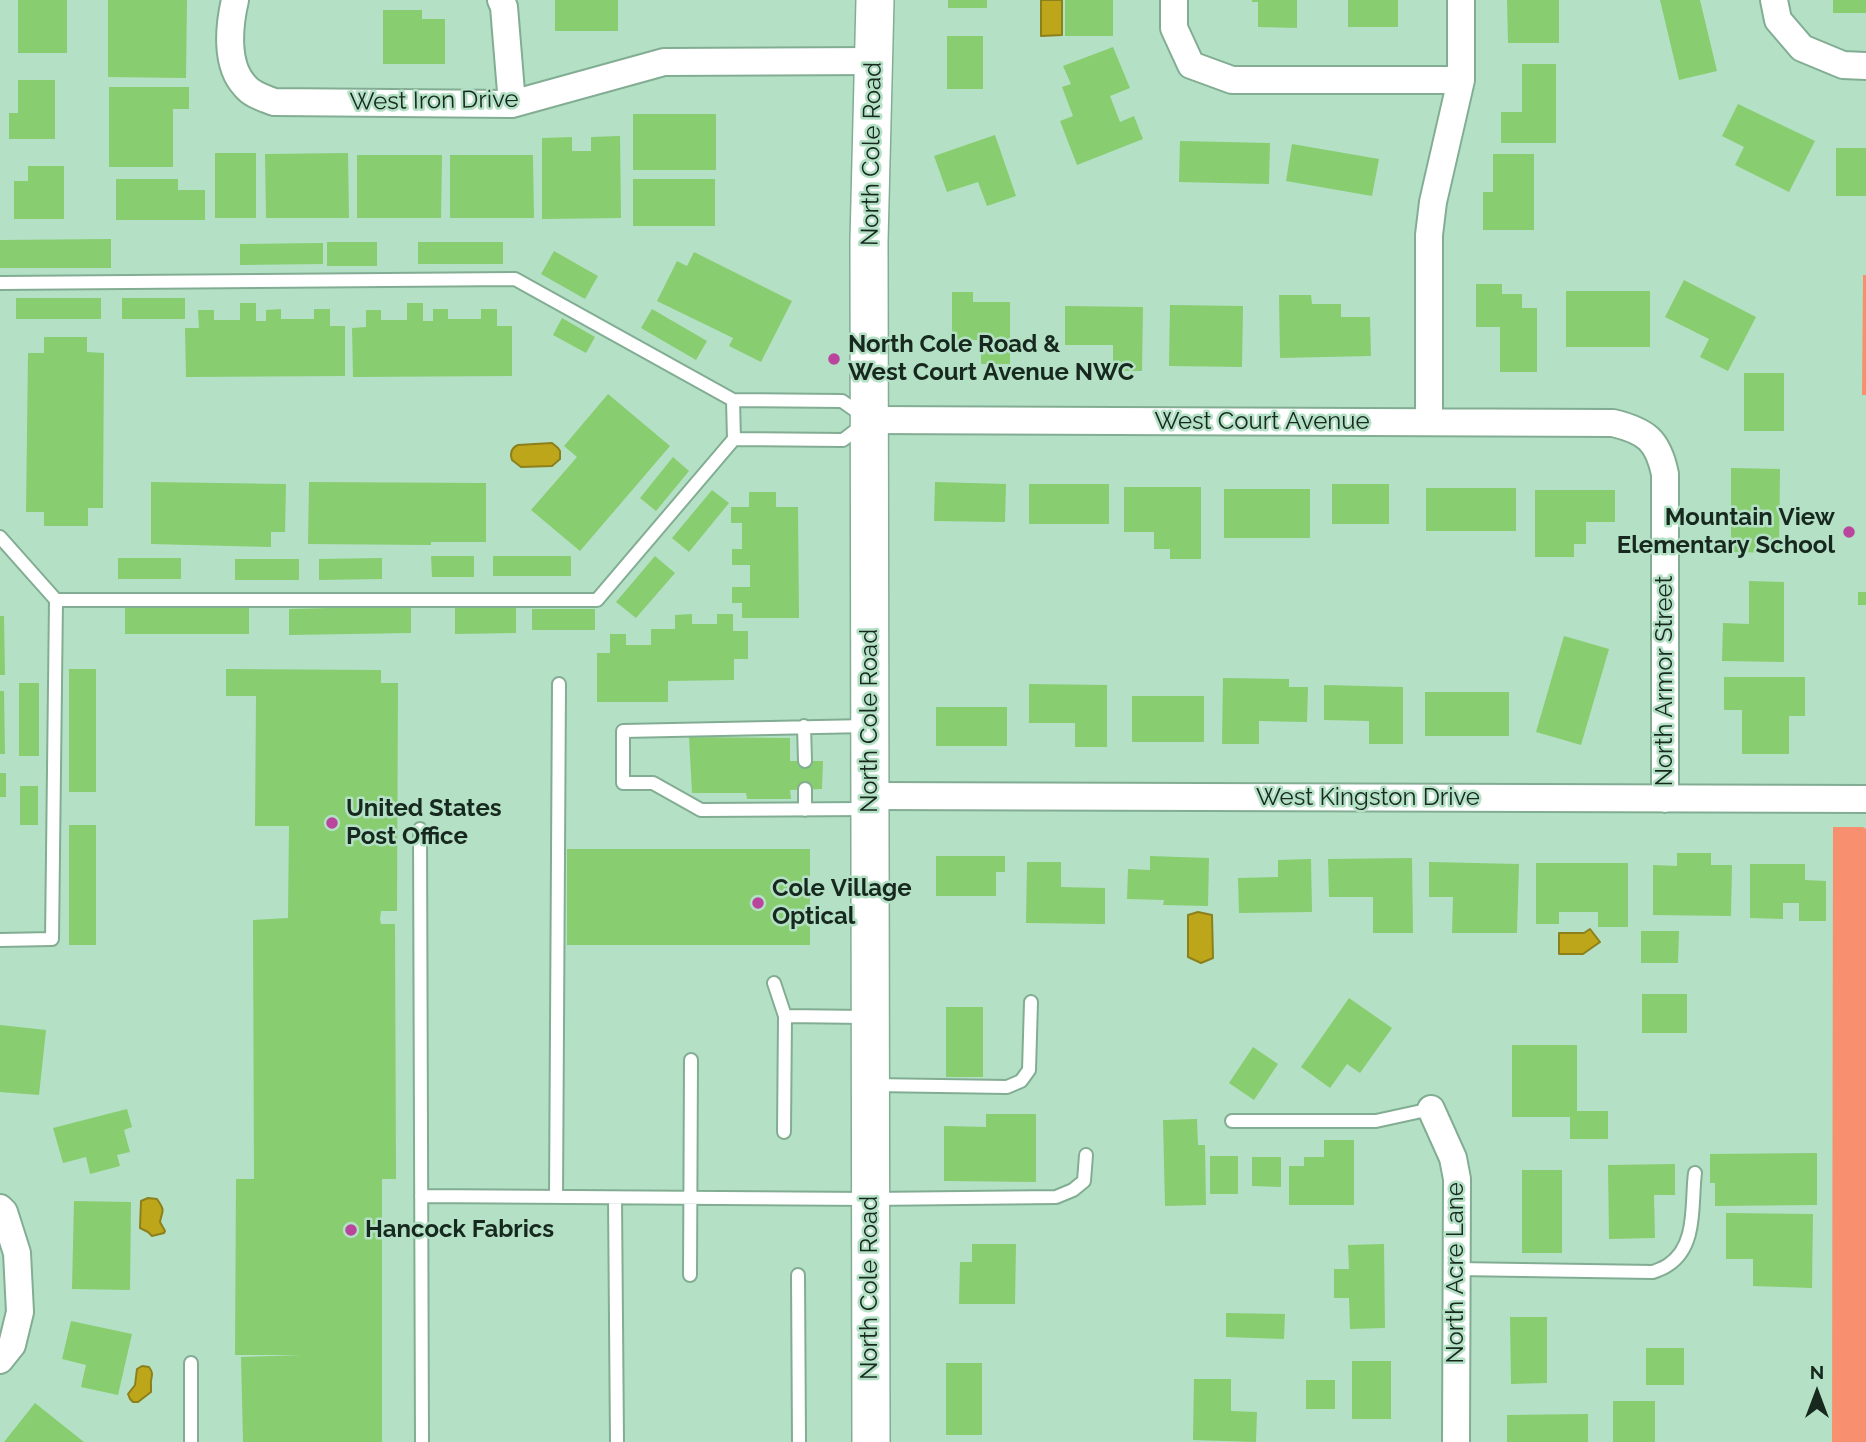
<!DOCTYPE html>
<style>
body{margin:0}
#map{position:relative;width:1866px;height:1442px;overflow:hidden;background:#b4e1c5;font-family:Raleway,sans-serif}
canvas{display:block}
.north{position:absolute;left:1782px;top:1358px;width:70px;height:70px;-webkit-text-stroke:5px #b4e1c5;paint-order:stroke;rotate:0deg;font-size:19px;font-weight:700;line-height:28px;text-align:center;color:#17281e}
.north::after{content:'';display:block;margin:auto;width:24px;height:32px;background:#17281e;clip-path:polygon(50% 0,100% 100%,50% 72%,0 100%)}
</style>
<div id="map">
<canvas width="1866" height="1442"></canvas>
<div class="north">N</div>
</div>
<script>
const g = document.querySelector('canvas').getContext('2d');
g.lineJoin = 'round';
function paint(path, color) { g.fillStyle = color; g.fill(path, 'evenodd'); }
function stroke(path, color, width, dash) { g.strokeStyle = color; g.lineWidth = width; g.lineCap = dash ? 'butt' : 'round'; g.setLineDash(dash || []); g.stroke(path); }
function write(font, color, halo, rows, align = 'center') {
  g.font = font + ' Raleway,sans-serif'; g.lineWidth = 5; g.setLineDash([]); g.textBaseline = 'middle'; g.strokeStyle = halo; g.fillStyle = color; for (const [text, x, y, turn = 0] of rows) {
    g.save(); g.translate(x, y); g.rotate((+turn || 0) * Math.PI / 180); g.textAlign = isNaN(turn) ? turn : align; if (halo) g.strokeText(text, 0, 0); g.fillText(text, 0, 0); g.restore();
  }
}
paint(new Path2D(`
 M1863 275H1866V395H1862Z
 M1833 827H1863L1866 829V1442H1832Z`), '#f89070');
const water = new Path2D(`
 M1041 0H1062V35L1041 36Z
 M552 443 558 448 560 451V459L552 466 521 467 512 460C510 454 511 448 518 445Z
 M1198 912 1212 915 1213 958 1201 963 1188 957V915Z
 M1590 929 1600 942 1583 954H1559V933H1584Z
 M148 1198 157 1199C166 1212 162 1210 160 1222L165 1231 164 1233 152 1236 148 1232 140 1228 141 1201Z
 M142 1366 149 1367C155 1375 150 1377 151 1385 151 1387 151 1390 151 1392L138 1402H133L130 1399 128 1394 135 1385 137 1369Z`);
paint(water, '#bea61b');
stroke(water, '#8c801c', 2);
paint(new Path2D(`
 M18 0H67V53H18Z
 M108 0H187L186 78 108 77Z
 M555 0H618V31H555Z
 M948 0H987V8H948Z
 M1065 0H1113V36H1065Z
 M1252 0H1297V28L1258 27V2H1252Z
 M1348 0H1398V27H1348Z
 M1507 0H1559V43H1508Z
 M1660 0H1700L1717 71 1679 80Z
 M1833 0H1866V13H1833Z
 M383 10H422V19H445V64H383Z
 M947 36H983V89H947Z
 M1113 47 1130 88 1110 96 1120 122 1134 116 1143 139 1077 165 1060 121 1073 116 1062 87 1071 84 1063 66Z
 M1522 64H1556V143H1501V112H1522Z
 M18 80H55V139H9V113H18Z
 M109 87H189V109H173V167H109Z
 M1738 104 1815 141 1789 192 1735 165 1744 147 1722 136Z
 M633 114H716V170H633Z
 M995 135 1016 196 987 206 978 182 947 192 934 156Z
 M620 136 621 218 542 219V138L572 137V151H591V137Z
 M1180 141 1270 143 1269 184 1179 182Z
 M1292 144 1379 159 1372 196 1286 181Z
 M1836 148H1866V196H1836Z
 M215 153H256V218H215Z
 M348 153 349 218H266L265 154Z
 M1493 154H1534V230H1483V192H1493Z
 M357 155H442L441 218H357Z
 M450 155H533L534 218H450Z
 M28 166H64V219H14V181H28Z
 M116 179H178V190H205V220H116Z
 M633 179H715V226H633Z
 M111 239V268H0V240Z
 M327 242H377V266H327Z
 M418 242H503V264H418Z
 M323 243V264L240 265V244Z
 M554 251 598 276 585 299 541 274Z
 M694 252 792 301 761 362 729 346 733 338 657 301 677 261 687 266Z
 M1684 280 1756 317 1728 371 1700 357 1709 339 1665 317Z
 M1476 284H1502V294H1522V308H1537V372H1500V327H1476Z
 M1566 291H1650V347H1566Z
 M952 292H973V302H1010V364H981V340H952Z
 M1279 295H1311L1312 304H1341V317H1370L1371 356 1280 358Z
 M16 298H101V319H16Z
 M122 298H185V319H122Z
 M240 303H256V321H266V310L281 309V319H314V309H330V326H345V376L186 377 185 328H199L198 310H214V320H240Z
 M407 303H423V321H433V309H448V319H481V309H497V326H512V376L353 377 352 328 366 327V310H381V320H407Z
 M1170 305 1243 306 1242 367 1169 366Z
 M1065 306 1143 307 1142 371H1113V345H1065Z
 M652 309 707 341 696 360 641 328Z
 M562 318 595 337 586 353 553 335Z
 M44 337H87V352L104 353 103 508H88V526H44V512H26L28 353H44Z
 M1744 373H1784V431H1744Z
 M608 394 670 446 580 551 531 510 577 457 564 446Z
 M673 457 689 471 656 511 640 498Z
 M1731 468 1780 469 1779 553 1731 552Z
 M151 482 286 484 285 532H271V547L151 544Z
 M309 482 486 483V542H431V545L308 544Z
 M935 482 1006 484 1005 522 934 521Z
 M1029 484H1109V524H1029Z
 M1332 484H1389V524H1332Z
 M1124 487H1201V559H1170V549H1154V532H1124Z
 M1426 488H1516V531H1426Z
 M1224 489H1310V538H1224Z
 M712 490 729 503 689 552 672 538Z
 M1535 490H1615V522H1586V544H1574V557H1535Z
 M749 492H776V507H798L799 618H742V603H732V587H750V565H732V549H742V523H731V507H749Z
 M431 556H474V577H432Z
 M493 556H571V576H493Z
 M655 556 675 573 636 618 616 602Z
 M118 558H181V579H118Z
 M382 558V579L319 580V559Z
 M235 559H299V580H235Z
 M1749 581 1784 582V662L1722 661 1723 623 1749 624Z
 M1858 592H1866V605H1858Z
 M411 606V633L289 635V609Z
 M516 606V633L455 634V607Z
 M125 608H249V634H125Z
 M532 609H595V630H532Z
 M692 614V624H717V614H733V631H748V659H734V680L668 681V702H597V653H610V634H626V645H651V629H675V615Z
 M0 616H4L5 675H0Z
 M1564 636 1609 649 1581 745 1536 732Z
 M69 669H96V792H69Z
 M226 669 381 670V683H398L397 911H381L380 919 381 924H395L396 1179H382V1442H243L241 1357 302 1355H235L236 1179H254L253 920 288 918 289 826H255L256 696H226Z
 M1724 677H1805V716H1789V754H1742V710H1724Z
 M1223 678 1289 679V687H1308L1307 722 1259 721V744H1222Z
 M19 683H39V756H19Z
 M1029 684 1107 685V747H1075V723H1029Z
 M1324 685 1403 687V744H1369V721L1324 720Z
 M0 691H4L5 754H0Z
 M1425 692H1509V736H1425Z
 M1132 696H1204V742H1132Z
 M936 707H1007V746H936Z
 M689 737 790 738V761H823L822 789 790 790 791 799H747L746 793H692Z
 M0 773H6V797H0Z
 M20 786H38V825H20Z
 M69 825H96V945H69Z
 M567 849H810V945H567Z
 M1677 853H1711V865H1732L1731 916 1653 915V865L1677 866Z
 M936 856H1005V872H996V896H936Z
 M1150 856 1209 858 1208 906 1163 905 1164 900 1127 899 1128 869 1150 870Z
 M1412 858 1413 933H1373V897H1329L1328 859Z
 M1311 859 1312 912 1239 913 1238 878 1278 877V860Z
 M1027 862H1061V887L1105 888V924L1026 923Z
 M1429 862 1519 864 1517 933H1452L1453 897H1429Z
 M1536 863H1628V927H1598V912H1559V924H1536Z
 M1750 864H1805V880L1826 881V921H1799V903H1783V919L1750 918Z
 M1641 931H1679L1678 963H1641Z
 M1642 994H1687V1033H1642Z
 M1349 998 1392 1028 1360 1073 1347 1064 1330 1088 1301 1067Z
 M946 1007H983V1077H946Z
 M0 1025 46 1030 39 1095 0 1092Z
 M1512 1045H1577V1111H1608V1139H1570V1117H1512Z
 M1253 1047 1278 1064 1254 1100 1229 1083Z
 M127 1109 132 1127 124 1130 130 1152 117 1155 120 1166 90 1174 86 1157 63 1163 53 1128Z
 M986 1114H1036V1182L944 1181V1126L986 1127Z
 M1197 1119 1198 1145H1205L1206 1205 1165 1206 1163 1120Z
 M1324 1140H1354V1205H1289V1166H1304V1157H1324Z
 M1817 1153V1205L1715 1206V1183H1710V1154Z
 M1210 1156H1238V1194H1210Z
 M1252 1157H1281V1187L1252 1186Z
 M1675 1164V1195H1654L1655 1238 1609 1239 1608 1165Z
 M1522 1170H1562V1253H1522Z
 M74 1201 131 1202 130 1290 72 1289Z
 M1726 1213 1813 1214 1812 1288 1753 1286V1259H1726Z
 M972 1244H1016L1015 1304H959L960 1262H972Z
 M1384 1244 1385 1328 1350 1329 1349 1298H1334V1269H1349L1348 1245Z
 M1226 1313 1285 1314 1284 1339 1226 1337Z
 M1510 1317H1547V1383L1511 1384Z
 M71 1321 132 1334 118 1395 81 1387 86 1365 62 1359Z
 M1646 1348H1684V1385H1646Z
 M1352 1361H1391V1419H1352Z
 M946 1363H982V1435H946Z
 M1194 1379H1231V1411L1257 1412 1256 1442 1193 1440Z
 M1306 1380H1335V1409H1306Z
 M1613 1401H1655V1442H1613Z
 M35 1403 84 1442H4Z
 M1588 1414V1442H1507V1415Z`), '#88cd70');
const service = new Path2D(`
 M0 283 515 279 733 400 734 439 597 600H56L0 537
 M733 400 842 401 869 420 843 440 734 439
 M804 726 805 761
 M805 789V810
 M866 809 701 810 653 783H623V731L867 726
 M420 829 422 1442
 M0 940 52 939 56 600
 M774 983 785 1016 784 1132
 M785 1016 866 1017
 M873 1085 1007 1087 1021 1081 1029 1070 1031 1002
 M1232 1121H1376L1431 1109
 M421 1196 870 1199 1056 1197 1073 1190 1084 1181 1086 1155
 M556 1197 559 684
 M615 1198 617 1442
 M1457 1269 1653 1272C1658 1270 1664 1268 1668 1265 1698 1246 1691 1202 1695 1173
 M690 1275 691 1060
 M798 1275 799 1442
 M191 1363V1442`);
const minor = new Path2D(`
 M235 0C229 26 225 65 245 86 252 95 264 98 274 102L512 104 664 62 874 61
 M501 0 504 7 512 104
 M1174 0V28L1191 65 1232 80H1461
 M1774 0 1778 20 1802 48 1843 65 1866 66
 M869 420 1613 423C1646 431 1658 440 1665 474V799
 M1429 422V235L1433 202 1461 80V0
 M870 796 1866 799
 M1431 1109 1453 1158 1457 1179 1456 1442
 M0 1208 4 1212 17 1253 20 1312 12 1345 0 1360`);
const secondary = new Path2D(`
 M871 1442 869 241 875 0`);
stroke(service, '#82ad93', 16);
stroke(minor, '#82ad93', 30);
stroke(secondary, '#82ad93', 40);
stroke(service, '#fff', 12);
stroke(minor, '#fff', 26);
stroke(secondary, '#fff', 37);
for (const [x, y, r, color] of [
 [834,359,7,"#b9459d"],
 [1849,532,7,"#b9459d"],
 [332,823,7,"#b9459d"],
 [758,903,7,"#b9459d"],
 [351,1230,7,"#b9459d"]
]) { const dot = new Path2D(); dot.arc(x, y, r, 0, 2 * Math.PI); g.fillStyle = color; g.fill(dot); stroke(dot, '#b4e1c5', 2.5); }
write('24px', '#17281e', '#b4e1c5', [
 ["West Iron Drive",434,101,-1],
 ["North Cole Road",872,154,-89],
 ["West Court Avenue",1262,422],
 ["North Armor Street",1665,681,-90],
 ["North Cole Road",870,721,-90],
 ["West Kingston Drive",1368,798],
 ["North Acre Lane",1456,1273,-90],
 ["North Cole Road",870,1288,-90]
]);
write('bold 24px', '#17281e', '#b4e1c5', [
 ["North Cole Road &",848,345],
 ["West Court Avenue NWC",848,373],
 ["Mountain View",1835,518,"right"],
 ["Elementary School",1835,546,"right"],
 ["United States",346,809],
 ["Post Office",346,837],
 ["Cole Village",772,889],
 ["Optical",772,917],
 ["Hancock Fabrics",365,1230]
], 'left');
</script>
